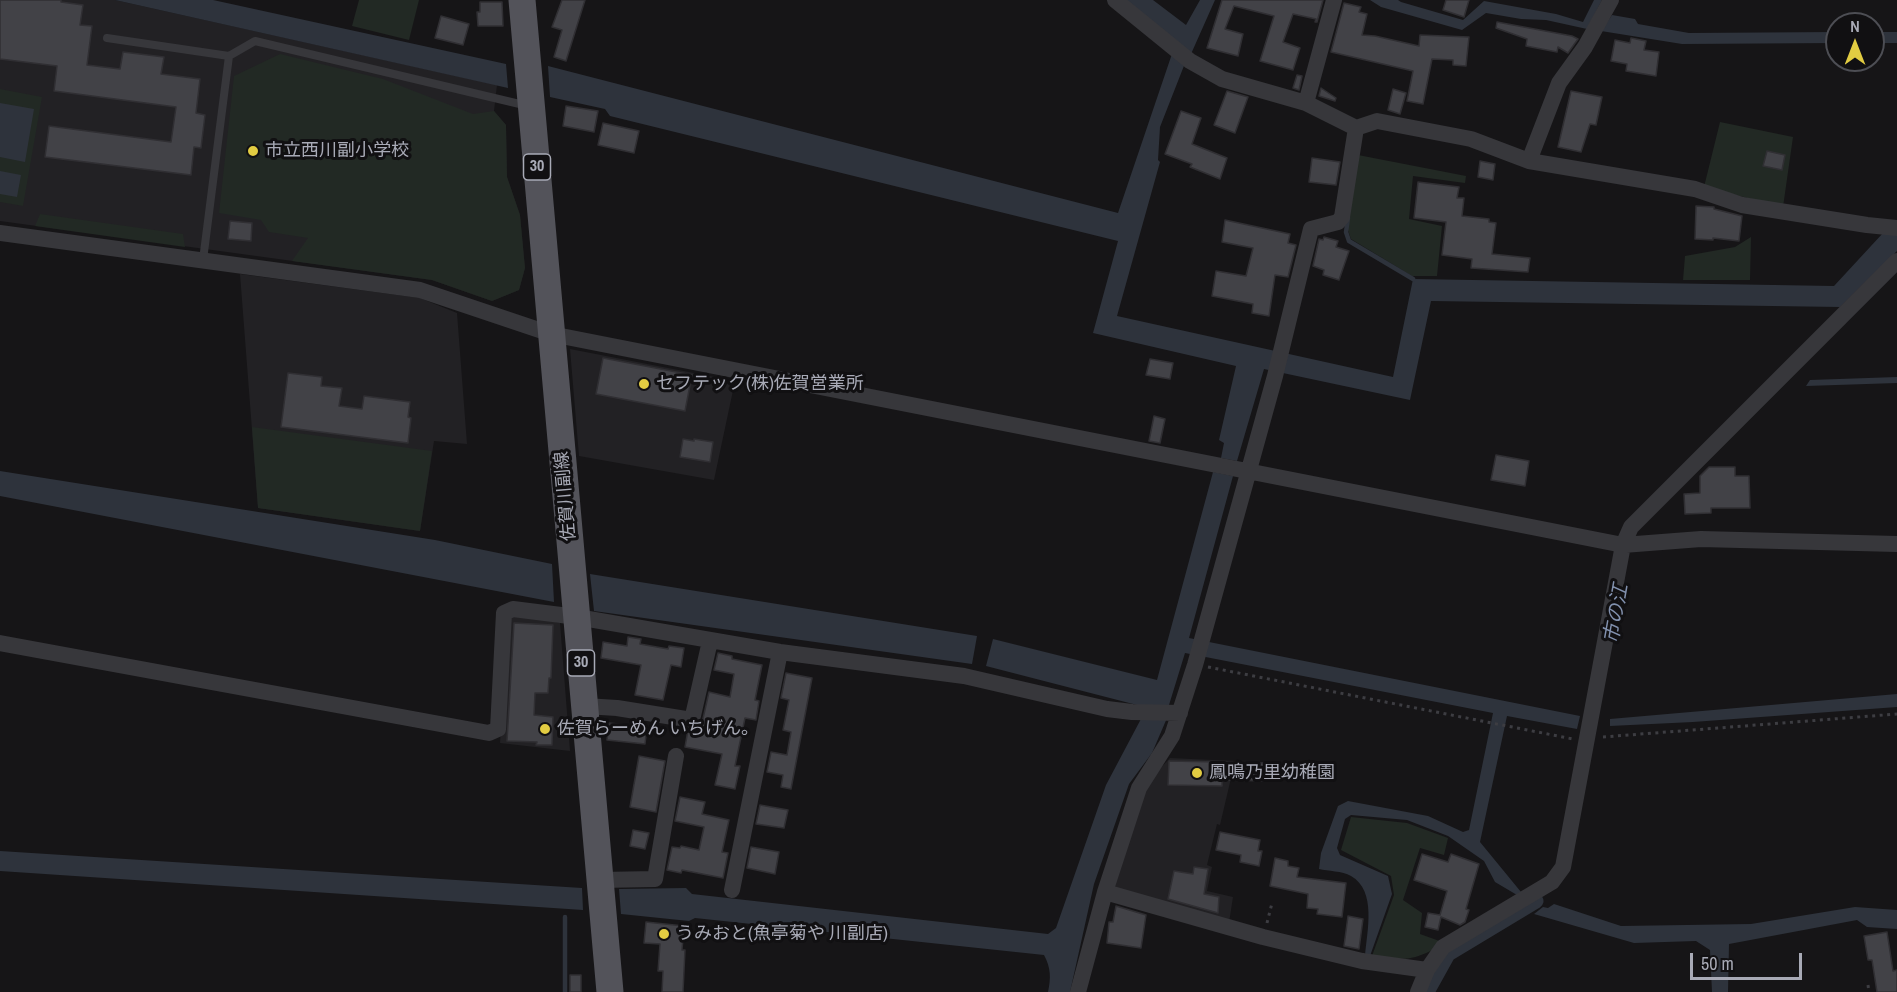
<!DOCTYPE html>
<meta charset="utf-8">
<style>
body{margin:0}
#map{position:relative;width:1897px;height:992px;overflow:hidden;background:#161517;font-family:"Archivo Narrow",sans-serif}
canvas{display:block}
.north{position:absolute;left:1825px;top:12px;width:60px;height:60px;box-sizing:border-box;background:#111012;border:2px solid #4d4e54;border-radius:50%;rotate:0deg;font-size:16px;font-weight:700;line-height:24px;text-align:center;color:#a8aab6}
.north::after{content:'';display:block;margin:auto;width:21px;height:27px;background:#e2cc42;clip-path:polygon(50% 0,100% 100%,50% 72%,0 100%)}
.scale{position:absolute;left:1690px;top:953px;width:112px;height:27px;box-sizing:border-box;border:3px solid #a8aab6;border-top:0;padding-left:8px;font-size:18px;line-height:21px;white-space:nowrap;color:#a8aab6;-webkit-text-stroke:4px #111012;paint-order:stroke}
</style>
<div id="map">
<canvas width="1897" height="992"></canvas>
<div class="north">N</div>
<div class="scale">50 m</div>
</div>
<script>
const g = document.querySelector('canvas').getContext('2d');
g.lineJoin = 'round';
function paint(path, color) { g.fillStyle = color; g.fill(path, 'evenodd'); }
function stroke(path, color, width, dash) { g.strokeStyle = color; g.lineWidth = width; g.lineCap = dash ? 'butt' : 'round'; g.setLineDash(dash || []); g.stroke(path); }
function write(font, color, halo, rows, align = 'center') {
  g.font = font + ' "Archivo Narrow","Noto Sans JP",sans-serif'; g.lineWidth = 6; g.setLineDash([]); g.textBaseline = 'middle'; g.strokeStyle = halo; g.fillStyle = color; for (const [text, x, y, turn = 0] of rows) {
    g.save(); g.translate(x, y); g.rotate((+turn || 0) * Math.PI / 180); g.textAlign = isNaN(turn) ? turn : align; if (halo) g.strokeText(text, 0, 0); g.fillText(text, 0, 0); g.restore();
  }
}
paint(new Path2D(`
 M0 0H115L497 85 494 111 506 125 507 177 520 215 525 268 519 290 492 301 432 280 0 221Z
 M240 274 420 298 457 313 467 444 434 441 420 531 258 508Z
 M570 349 735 381 714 480 579 456Z
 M509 612 560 623 570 751 500 743Z
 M1170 758 1235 761 1220 825 1217 824 1207 865 1212 867 1207 891 1233 897 1229 923 1110 888 1141 797 1155 774Z`), '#222124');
paint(new Path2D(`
 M359 0H419L409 40 352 26Z
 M280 54 383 79 473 114 494 111 506 125 507 177 520 215 525 268 519 290 492 301 432 280 292 261 308 238 269 232 261 220 219 213 234 76Z
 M0 89 42 97 23 206 0 202Z
 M1720 122 1793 137 1783 207 1704 187Z
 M1358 155 1466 176 1465 183 1413 176 1409 219 1442 226 1437 276H1412L1351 239 1346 224Z
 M40 214 183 234 185 247 35 226Z
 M1751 237 1750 280H1683L1685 256 1735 247Z
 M252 427 432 451 420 531 258 508Z
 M1351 817 1407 823 1448 838 1444 855 1420 848 1403 900 1422 913 1420 934 1445 943C1414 961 1407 961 1372 956L1394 895 1391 876 1341 850Z`), '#222924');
paint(new Path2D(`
 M115 0H213L506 64 508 88Z
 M1126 0H1153L1186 25 1200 0H1215L1191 54 1189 53 1160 127 1158 160 1160 162 1117 316 1393 377 1413 279 1834 286 1883 233 1897 235V251L1840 307 1431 301 1410 400 1264 369 1237 461 1221 458 1224 443 1219 440 1236 366 1093 333 1118 241 610 116 605 109 550 97 548 66 1118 213 1176 42Z
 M1370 0H1398L1401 2 1463 20 1484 1 1556 14 1583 22 1594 0H1602L1587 29 1546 20 1521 19 1486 13 1462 30 1381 7Z
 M1612 15 1635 19 1638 24 1689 33 1837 32V43L1682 44 1601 31Z
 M1873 32H1897V43H1873Z
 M0 103 34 109 25 162 0 157Z
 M0 171 21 175 17 197 0 194Z
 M1897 377V383L1806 386 1810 380Z
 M0 471 435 540 552 564 554 602 0 496Z
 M1213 472 1233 476 1189 638 1580 716 1577 729 1507 716 1480 842 1521 892 1517 895 1495 882 1484 861 1448 836 1407 820 1351 815 1345 819 1337 848 1340 855 1388 876 1392 894 1370 956H1365C1367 931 1377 891 1351 876 1342 871 1328 871 1319 869L1321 853 1338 806 1348 801 1428 816 1463 832 1469 830 1493 713 1185 653 1169 705H1137L986 666 993 639 1157 680Z
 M590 574 977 636 972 664 594 611Z
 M1897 694V707L1693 722 1610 726V719Z
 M1142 717 1167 718 1152 753 1129 784 1094 884 1070 992H1048C1051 978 1051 968 1044 955L695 918 689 921 621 914 619 889 686 888 692 894 1048 934 1056 928 1106 785Z
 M0 851 582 888 583 910 0 871Z
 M1554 904 1621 926 1751 924 1855 907 1897 910V929L1867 927 1857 920 1729 944 1728 992H1712L1710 950 1696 941 1634 943 1534 914 1543 907 1548 908Z`), '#2e333c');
stroke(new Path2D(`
 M1348 218 1346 232 1349 241 1413 279
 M565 917V992`), '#2e333c', 4.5);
stroke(new Path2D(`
 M1427 992 1448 954 1536 901`), '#2e333c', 15);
const building = new Path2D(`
 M0 0H61V2L83 5 80 25 92 26 87 65 120 69 123 52 164 57 161 74 200 79 196 113 205 115 201 148 194 147 191 175 45 157 49 126 171 142 176 107 54 91 57 66 0 59Z
 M562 0H585L566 61 554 57 562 30 552 27Z
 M1222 0H1323L1317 22H1315L1316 19 1293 14 1283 42 1300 48 1293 70 1260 61 1274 16 1234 6 1225 29 1243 34 1238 56 1207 48Z
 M1446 0H1469L1464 17 1443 10Z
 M480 2H502L503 26H478L477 12H480Z
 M1344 3 1361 7 1359 12 1367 14 1362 35 1375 36 1419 46 1420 35 1469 37 1466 66 1453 65V60L1432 59 1423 104 1407 101 1413 71 1331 52Z
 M441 16 469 24 463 45 435 38Z
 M1497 22 1572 36 1578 39 1568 53 1558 47 1557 52 1526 46 1527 39 1496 28Z
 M1631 38 1646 41 1644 50 1659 52 1656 76 1626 71 1627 64 1611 61 1615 40 1630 43Z
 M1297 75 1302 76 1299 90 1293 88Z
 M1321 88 1336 98 1335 101 1319 96Z
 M1393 89 1406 93 1400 114 1388 110Z
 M1227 91 1248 97 1235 133 1214 125Z
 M1571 91 1602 97 1596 125 1590 124 1581 152 1558 147Z
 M566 106 598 111 594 132 563 126Z
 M1181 111 1201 118 1192 144 1227 158 1220 179 1190 167 1192 164 1165 154Z
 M603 123 639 131 634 153 598 145Z
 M1767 151 1785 155 1782 170 1763 166Z
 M1312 158 1340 162 1336 185 1309 182Z
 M1480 161 1495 164 1493 180 1478 177Z
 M1418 182 1459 187 1457 198H1464L1462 216 1489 219V222L1496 223 1492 254 1530 258 1528 272 1471 268 1472 259 1442 255 1446 222 1414 218Z
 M1696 206 1714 207V209L1742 216 1739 241 1713 238V240L1695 239Z
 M1225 220 1290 234 1288 243 1296 245 1288 277 1275 275 1269 316 1252 313 1253 304 1212 296 1216 271 1246 276 1253 248 1222 242Z
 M230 221 252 223 251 241 228 239Z
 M1324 237 1338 241 1336 247 1349 251 1339 280 1323 275 1324 270 1313 266 1319 239 1323 240Z
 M603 358 692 375 685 411 596 394Z
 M1150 359 1173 363 1170 379 1146 375Z
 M288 373 322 377 321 386 342 388 339 406 362 409 364 396 410 402 408 417 411 418 408 443 281 427Z
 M1154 416 1165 419 1160 443 1149 441Z
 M683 439 694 441V439L713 442 710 462 680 457Z
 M1496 455 1529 461 1525 486 1491 480Z
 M1709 467H1735V476H1749L1750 508H1711V513L1685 514 1684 494 1700 493V476Z
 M514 623 553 625 551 678H549L548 693H535L534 715 553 717 552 745H536L537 742 507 741Z
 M628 637 641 639 640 644 668 649 669 646 684 648 681 667 671 665 663 700 635 695 641 665 601 658 603 642 627 646Z
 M718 653 732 656V659L762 665 755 700 759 701 756 720 745 718 735 766H740L735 789 715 785 722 754 685 747 688 730H697L702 723 709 692 730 697 734 674 714 670Z
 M786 673 812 678 791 789 781 787 783 775 767 772 771 752 787 755 791 732 783 730 789 700 781 698Z
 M609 723 647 727 645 744 607 740Z
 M639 756 665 761 656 812 630 807Z
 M1169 761 1270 763 1269 781 1222 780V786L1168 785Z
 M680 797 705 802 702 814 729 820 722 852 728 853 723 878 682 870 681 873 667 870 672 847 680 848 681 846 699 850 704 827 675 821Z
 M760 805 788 810 784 828 756 824Z
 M633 830 649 833 645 849 630 846Z
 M1220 832 1260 840 1258 851H1262L1259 866 1240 862 1241 855 1216 850Z
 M751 847 779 852 775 874 747 868Z
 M1422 854 1448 862 1451 854 1479 864 1466 909 1469 910 1465 922 1460 925 1441 917 1438 930 1425 927 1428 913 1440 915 1447 891 1414 880Z
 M1275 858 1288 861V866L1299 868 1297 877 1346 883 1342 917 1317 914 1318 909 1307 908 1308 894 1270 886Z
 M1194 867 1208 869 1204 894 1219 897 1218 913 1168 899 1174 871 1193 874Z
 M1116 906 1146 915 1141 948 1107 943 1109 922H1113Z
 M1348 916 1363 919 1359 949 1344 946Z
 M646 922 684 926 682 950H685L683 992H662L663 971H658L660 944 644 943Z
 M1887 932 1893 971 1897 970V992H1877L1872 960H1868L1864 936Z
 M570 975H581V992H570Z`);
paint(building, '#424247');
stroke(building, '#302f33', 1.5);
stroke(new Path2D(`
 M1208 667 1573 739
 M1603 737 1897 714
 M1267 923 1272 903
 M1868 985 1869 992`), '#3d3d42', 3, [3, 4.5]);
stroke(new Path2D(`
 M107 38 229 56 203 260
 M229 56 255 41 528 106`), '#37373b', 8);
stroke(new Path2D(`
 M1115 0 1190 61 1222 79 1306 103 1356 128 1377 121 1471 139 1529 161 1695 189 1742 205 1867 225 1897 228
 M1306 103 1334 0
 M1529 161 1559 83 1585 47 1611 0
 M0 233 420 290 551 334 1623 545 1701 539 1897 544
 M0 643 489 733 498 729 504 613 513 609 577 617 780 652 964 676 1107 709 1132 712 1180 713
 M585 706 617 708 692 720 710 641
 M600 880 655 879 676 756
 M732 890 780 652
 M1105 892 1263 937 1362 961 1427 970
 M1078 992 1105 892 1139 788 1172 736 1195 665 1275 376 1311 229 1338 222 1342 217 1356 128
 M1418 992 1427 970 1443 947 1552 882 1563 867 1623 545 1631 527 1897 261`), '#37373b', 16);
stroke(new Path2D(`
 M522 0 610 992`), '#53535a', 27);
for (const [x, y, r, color] of [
 [253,151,6,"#e2cc42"],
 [644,384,6,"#e2cc42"],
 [545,729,6,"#e2cc42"],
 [1197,773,6,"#e2cc42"],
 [664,934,6,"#e2cc42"]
]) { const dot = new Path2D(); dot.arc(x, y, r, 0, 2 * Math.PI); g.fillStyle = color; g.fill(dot); stroke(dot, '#111012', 2); }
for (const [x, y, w] of [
 [537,167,27],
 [581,663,27]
]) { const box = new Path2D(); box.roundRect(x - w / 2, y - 13, w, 26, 4.5); g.fillStyle = '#111012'; g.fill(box); stroke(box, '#a8aab6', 1.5); }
write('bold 16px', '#a8aab6', null, [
 ["30",537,167],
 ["30",581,663]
]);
write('18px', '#a8aab6', '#111012', [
 ["市立西川副小学校",265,151],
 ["セフテック(株)佐賀営業所",656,384],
 ["佐賀らーめん いちげん。",557,729],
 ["鳳鳴乃里幼稚園",1209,773],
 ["うみおと(魚亭菊や 川副店)",676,934]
], 'left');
write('18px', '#a8aab6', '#111012', [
 ["佐賀川副線",566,496,-95]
]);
write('italic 20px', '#8291ae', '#111012', [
 ["市の江",1617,614,-80]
]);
</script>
